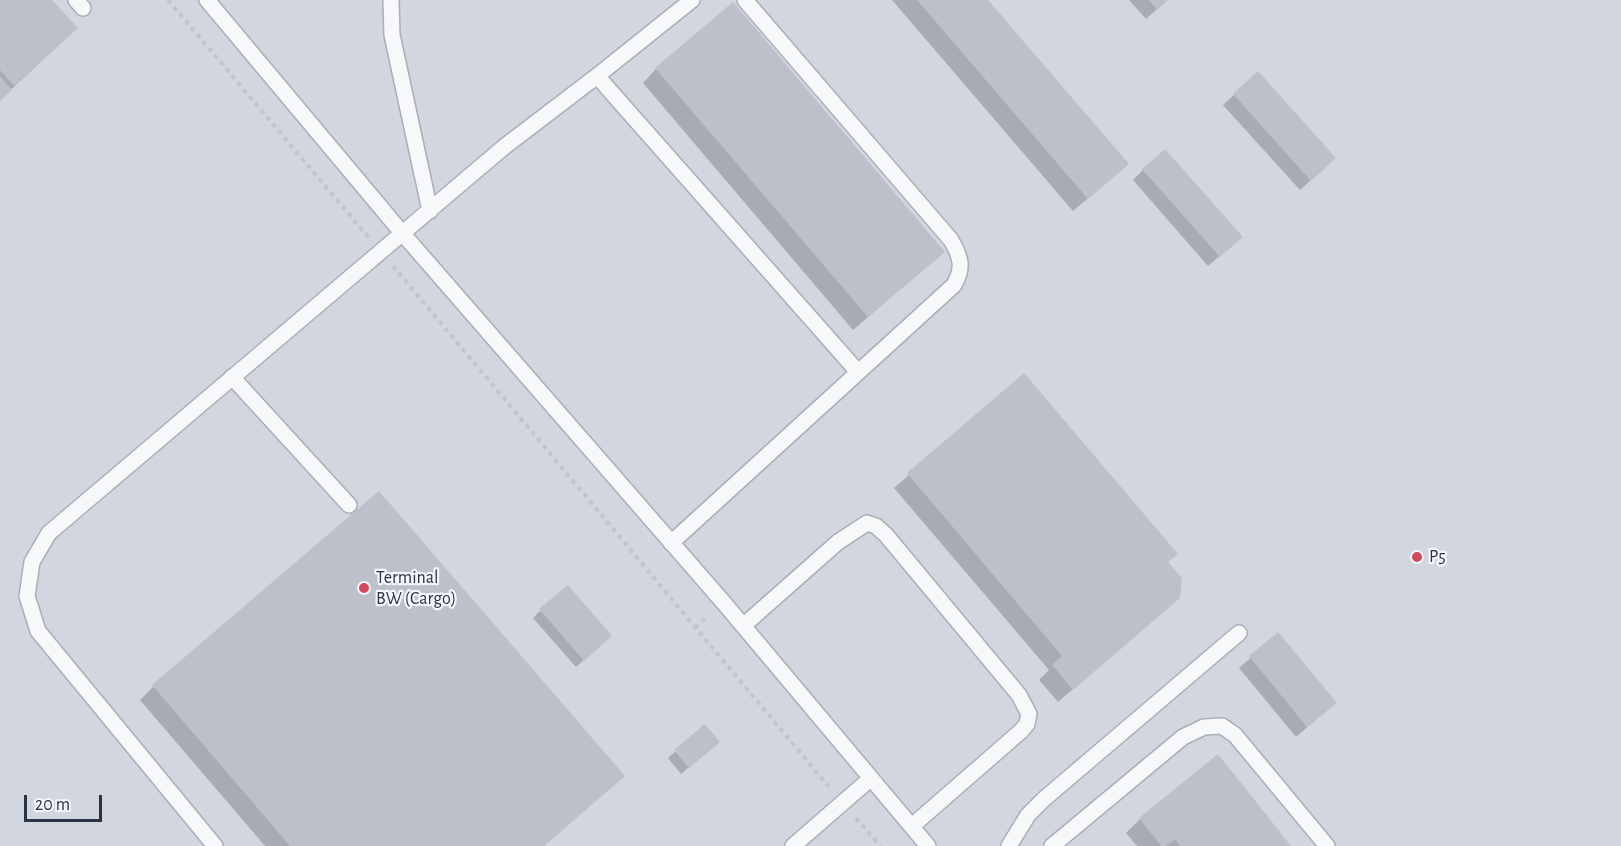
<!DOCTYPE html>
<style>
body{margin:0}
#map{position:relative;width:1621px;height:846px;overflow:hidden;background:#e4e7ec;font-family:"Alegreya Sans",sans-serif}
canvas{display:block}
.scale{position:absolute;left:24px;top:795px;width:78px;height:27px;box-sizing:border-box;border:3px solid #2b3445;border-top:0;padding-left:8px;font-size:18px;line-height:21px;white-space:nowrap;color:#2b3445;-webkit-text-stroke:4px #f4f6f9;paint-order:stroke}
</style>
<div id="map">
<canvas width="1621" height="846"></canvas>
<div class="scale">20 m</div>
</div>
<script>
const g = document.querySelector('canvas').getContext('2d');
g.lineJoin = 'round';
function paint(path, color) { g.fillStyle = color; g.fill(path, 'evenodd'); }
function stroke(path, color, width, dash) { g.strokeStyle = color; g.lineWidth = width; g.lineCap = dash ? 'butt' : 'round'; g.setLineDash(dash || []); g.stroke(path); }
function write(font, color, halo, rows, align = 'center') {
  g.font = font + ' "Alegreya Sans",sans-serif'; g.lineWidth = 4.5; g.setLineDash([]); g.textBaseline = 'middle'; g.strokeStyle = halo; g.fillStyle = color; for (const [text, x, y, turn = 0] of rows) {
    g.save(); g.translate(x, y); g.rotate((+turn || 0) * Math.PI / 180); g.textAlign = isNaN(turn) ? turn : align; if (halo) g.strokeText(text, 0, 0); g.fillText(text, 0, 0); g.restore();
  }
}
paint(new Path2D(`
 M0 0H1621V846H0Z`), '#d2d6de');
paint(new Path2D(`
 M0 0H50L65 39 0 100Z
 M892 0H986L1113 177 1073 211Z
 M1129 0H1167L1146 19Z
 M656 69 943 252 853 330 643 83Z
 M1234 95 1323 169 1300 190 1223 105Z
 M1143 170 1230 247 1208 266 1133 180Z
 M1024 375 1167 562 1179 597 1058 702 1039 680 1049 670 894 488Z
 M540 611 603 643 576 667 533 618Z
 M1278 634 1335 703 1296 737 1239 668Z
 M153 687 623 776 544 846H265L140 700Z
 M705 726 711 749 681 774 668 758Z
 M1140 819 1289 846H1137L1126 833Z`), '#0003');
paint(new Path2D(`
 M0 0H52L78 28 14 86 0 70Z
 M917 0H988L1129 164 1088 199Z
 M1149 0H1168L1157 10Z
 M733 2 945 252 868 317 655 68Z
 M1258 71 1336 158 1311 181 1233 94Z
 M0 76 12 90 0 101Z
 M1165 149 1243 237 1220 257 1142 169Z
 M1024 373 1178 554 1168 562 1182 578 1180 598 1073 690 1052 665 1062 656 907 473Z
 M379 491 625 776 544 846H290L152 685Z
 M568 585 612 636 584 661 539 609Z
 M1278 632 1337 703 1307 727 1249 656Z
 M705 724 720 742 689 768 674 750Z
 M1218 754 1291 846H1180L1175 839 1166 846H1161L1139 818Z`), '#bbc0ca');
const service = new Path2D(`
 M76 0 83 8
 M207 0 403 234 724 603 928 846
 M391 0 392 35 430 211
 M597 76 858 372
 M232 377 349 505
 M671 543 954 285C964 268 961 257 951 240L745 0
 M743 626 838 542 867 523 876 526 886 535 1019 695 1029 714 1027 724 1021 731 912 826
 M215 846 38 631 27 596 32 562 49 533 504 147 597 76 692 0
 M793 846 870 779
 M1009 846 1028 815 1044 799 1239 633
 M1052 846 1183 737 1204 727 1222 726 1235 735 1327 846`);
stroke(service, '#a9aeb7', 18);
stroke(new Path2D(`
 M168 0 369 238
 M393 266 829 787
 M695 628 708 616
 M856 818 880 846`), '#c2c5cb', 4, [4.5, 4.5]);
stroke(service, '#f7f8fa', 15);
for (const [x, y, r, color] of [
 [1417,557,6,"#d1495b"],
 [364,588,6,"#d1495b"]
]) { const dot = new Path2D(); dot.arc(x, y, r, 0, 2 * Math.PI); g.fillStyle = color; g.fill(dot); stroke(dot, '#f4f6f9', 2); }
write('18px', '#2b3445', '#f4f6f9', [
 ["P5",1429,557],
 ["Terminal",376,578],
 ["BW (Cargo)",376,599]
], 'left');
</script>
